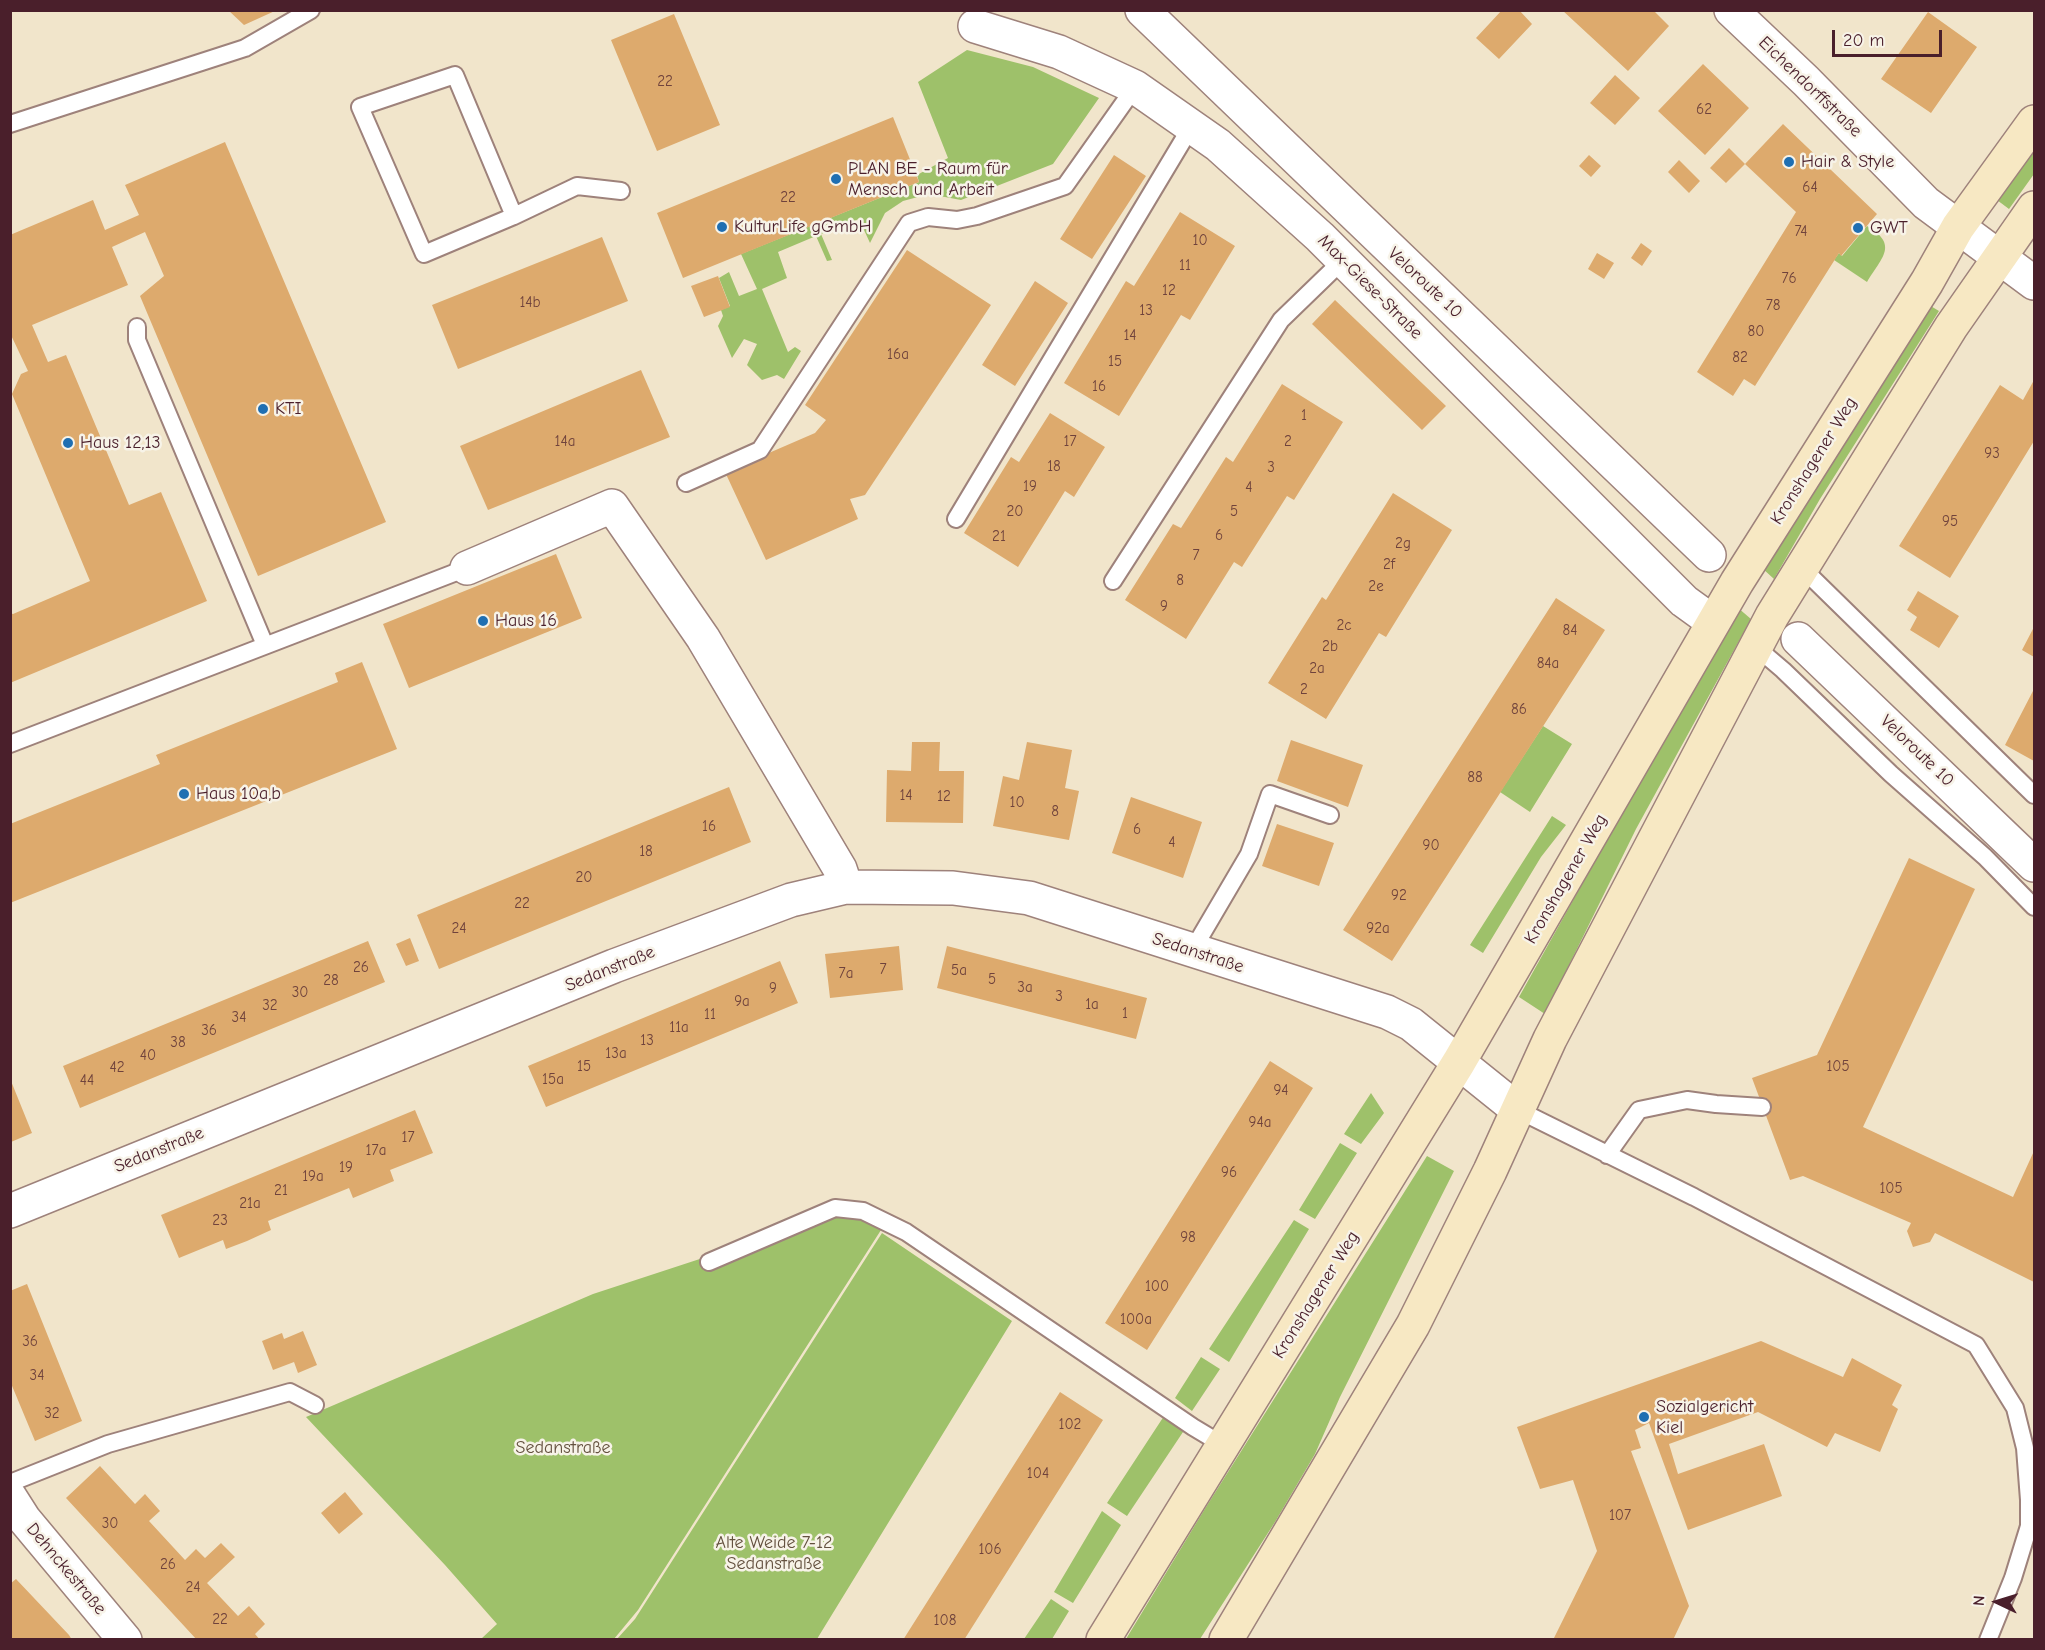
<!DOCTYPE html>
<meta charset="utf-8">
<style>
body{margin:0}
#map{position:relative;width:2045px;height:1650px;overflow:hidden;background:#f1e5cb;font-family:"Comic Neue",sans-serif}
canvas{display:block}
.frame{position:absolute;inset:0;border:12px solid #4a1f2b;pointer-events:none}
.north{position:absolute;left:1967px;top:1572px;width:60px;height:60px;-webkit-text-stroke:4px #f7f3e8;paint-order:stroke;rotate:274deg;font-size:16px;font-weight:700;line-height:24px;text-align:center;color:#4a1f2b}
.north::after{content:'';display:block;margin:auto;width:21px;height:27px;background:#4a1f2b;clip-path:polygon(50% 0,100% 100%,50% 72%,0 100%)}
.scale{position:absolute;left:1832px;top:30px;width:110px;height:27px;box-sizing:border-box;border:3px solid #4a1f2b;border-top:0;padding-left:8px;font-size:18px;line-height:21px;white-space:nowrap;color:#4a1f2b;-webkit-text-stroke:4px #f7f3e8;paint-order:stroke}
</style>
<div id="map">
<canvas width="2045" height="1650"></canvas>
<div class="frame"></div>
<div class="north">N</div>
<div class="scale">20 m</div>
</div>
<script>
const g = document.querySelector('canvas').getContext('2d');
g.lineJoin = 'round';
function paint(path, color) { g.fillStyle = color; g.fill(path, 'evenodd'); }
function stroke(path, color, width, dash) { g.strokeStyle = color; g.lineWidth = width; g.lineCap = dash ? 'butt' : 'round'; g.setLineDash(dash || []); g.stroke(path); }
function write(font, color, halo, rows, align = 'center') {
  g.font = font + ' "Comic Neue",sans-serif'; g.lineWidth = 5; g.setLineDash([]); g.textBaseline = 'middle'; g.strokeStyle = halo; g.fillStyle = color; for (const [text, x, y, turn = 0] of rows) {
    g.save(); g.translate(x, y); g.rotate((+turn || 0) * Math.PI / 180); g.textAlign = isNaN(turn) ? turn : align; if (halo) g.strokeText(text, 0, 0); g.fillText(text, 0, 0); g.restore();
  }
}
paint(new Path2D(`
 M967 50 1033 67 1099 98 1053 164 961 200 929 194 903 201 885 213 870 243 859 219 821 234 832 260 827 261 816 236 778 252 787 278 762 289 788 352 795 347 801 351 784 379 777 375 762 380 747 365 757 344 744 339 732 358 718 326 723 316 721 310 730 306 719 278 729 272 739 296 757 289 741 254 919 182 917 175 948 158 918 82Z
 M2034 146V174L2009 209 1997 200Z
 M1867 226C1899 245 1882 257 1867 282L1834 260 1839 253 1842 256Z
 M1929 305 1939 311 1820 499 1774 579 1762 568Z
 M1737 607 1751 619 1636 829 1545 1014 1519 997Z
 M1543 726 1572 744 1530 812 1500 792Z
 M1552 816 1566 825 1541 857 1483 953 1470 945Z
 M1371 1093 1384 1113 1361 1144 1344 1134Z
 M1340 1143 1357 1153 1315 1219 1299 1210Z
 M1427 1156 1454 1171 1340 1397 1315 1454 1275 1522 1200 1639H1126L1206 1507Z
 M834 1215 862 1218 881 1230 638 1610 614 1639H481L497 1624 445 1565 306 1417 593 1294Z
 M1294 1220 1309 1229 1229 1362 1209 1349Z
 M882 1233 1012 1321 817 1639H617L635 1619Z
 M1201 1357 1220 1369 1192 1411 1175 1398Z
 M1166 1413 1187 1426 1127 1516 1107 1503Z
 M1102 1511 1121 1525 1073 1603 1054 1592Z
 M1051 1599 1069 1611 1052 1639H1024Z`), '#9ec16a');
paint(new Path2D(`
 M228 10H277L244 25Z
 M1502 10H1519L1532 24 1499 59 1476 38Z
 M1562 10H1653L1669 26 1628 71Z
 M1928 12 1977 47 1931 113 1881 79Z
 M674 14 720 125 657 151 611 40Z
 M1703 64 1749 108 1705 155 1658 111Z
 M1615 75 1640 98 1615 125 1590 103Z
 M893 117 919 182 683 278 657 213Z
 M1783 124 1877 214 1841 256 1839 253 1755 386 1744 379 1733 396 1697 372 1796 212 1745 164Z
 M225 142 386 522 258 576 140 296 164 276 145 232 112 247 128 285 32 325 48 362 66 355 129 505 161 492 207 601 10 683V613L13 614 90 581 12 394 21 374 28 371 10 333V235L93 200 105 230 139 215 125 185Z
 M1729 148 1745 164 1726 183 1710 168Z
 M1114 155 1146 176 1092 259 1060 239Z
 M1589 155 1601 166 1591 177 1579 166Z
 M1679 160 1700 181 1689 193 1668 172Z
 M1180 212 1235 246 1190 320 1181 315 1119 416 1064 383 1126 281 1134 286Z
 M602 237 628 301 458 369 432 305Z
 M1641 243 1652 251 1642 266 1631 258Z
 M907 250 991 305 865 495 850 499 858 519 766 560 725 472 815 433 826 420 805 405Z
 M1597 253 1614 263 1604 279 1588 269Z
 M718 276 730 307 704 317 691 286Z
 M1035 281 1068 303 1015 386 982 365Z
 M1335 300 1446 406 1422 430 1312 324Z
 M641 370 670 437 488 510 460 446Z
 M2034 380V441L1950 578 1899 546 2000 385 2023 400Z
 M1282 384 1343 422 1294 500 1287 496 1242 567 1234 562 1186 639 1125 600 1173 524 1181 528 1226 457 1233 462Z
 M1050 413 1105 447 1074 497 1065 491 1018 567 964 533 1011 457 1019 462Z
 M1393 493 1452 530 1386 637 1379 633 1326 719 1268 683 1322 597 1326 600Z
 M556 554 582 618 409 688 383 624Z
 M1918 591 1959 616 1939 648 1910 630 1917 617 1907 610Z
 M1556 598 1605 630 1392 961 1343 930Z
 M2034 627V657L2022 650Z
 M362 662 397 749 10 903V824L160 764 156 755 338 682 335 673Z
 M2034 689V761L2005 745Z
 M1291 740 1363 765 1348 807 1277 781Z
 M912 742H940L939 771H964L963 823 886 822 887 770 911 771Z
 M1027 742 1072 750 1065 788 1079 791 1069 840 993 826 1003 776 1019 780Z
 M729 787 751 842 439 969 417 915Z
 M1131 797 1202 822 1183 878 1112 853Z
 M1277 824 1334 843 1319 886 1262 866Z
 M1909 858 1975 889 1863 1127 2013 1197 2034 1151V1282L1935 1233 1930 1242 1913 1247 1907 1231 1911 1223 1803 1176 1790 1180 1752 1078 1817 1055Z
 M410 938 419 961 406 966 396 944Z
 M368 941 385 982 80 1108 63 1066Z
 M899 946 903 990 830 998 825 954Z
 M947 946 1147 998 1136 1039 937 988Z
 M780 961 798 1003 546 1107 528 1066Z
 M1270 1061 1313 1088 1147 1350 1105 1323Z
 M11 1081 32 1133 11 1142Z
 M415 1110 433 1153 390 1170 394 1181 353 1198 349 1188 268 1221 271 1230 247 1241 226 1249 223 1240 179 1258 161 1215Z
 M27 1284 82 1421 35 1441 10 1381V1291Z
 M303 1331 317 1365 298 1373 294 1362 273 1370 262 1341 282 1333 284 1339Z
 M1761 1341 1843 1377 1852 1358 1902 1385 1892 1405 1898 1409 1880 1452 1835 1433 1827 1447 1758 1412 1669 1444 1678 1474 1764 1444 1782 1496 1688 1530 1649 1423 1635 1430 1641 1448 1631 1451 1689 1606 1673 1640H1553L1597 1551 1573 1480 1540 1489 1517 1427Z
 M1060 1392 1103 1420 964 1640H903Z
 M100 1466 135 1504 145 1494 160 1511 149 1521 185 1560 196 1549 205 1558 221 1543 235 1557 207 1583 238 1616 249 1606 265 1624 255 1634 260 1640H197L66 1498Z
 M345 1492 363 1514 339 1534 321 1513Z
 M16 1579 69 1635 72 1640H10V1584Z`), '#ddaa6d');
const service = new Path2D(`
 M10 124 245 48 311 10
 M514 216 455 75 360 107 424 254 514 216 577 186 621 191
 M137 327V340L265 645
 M686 483 760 450 909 223 928 217 957 220 977 216 1065 186 1135 87
 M956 519 1191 127
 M1801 567 2034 795
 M1113 581 1281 320 1343 260
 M1756 647 1783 670 1891 774 1985 857 2034 907
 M10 744 467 568
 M1192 951 1249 854 1270 794 1330 815
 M1518 1110 1694 1197 1976 1345 2015 1408 2025 1448 2029 1500V1526L2013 1578 1988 1640
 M1607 1155 1639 1110 1687 1100 1716 1104 1762 1107
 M709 1262 835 1208 863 1211 906 1232 1193 1427 1223 1445
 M10 1483 108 1444 290 1392 315 1405`);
const minor = new Path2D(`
 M1142 10 1709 555
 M1731 10 1806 81 1926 203 2034 283
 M975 26 1059 52 1135 87 1218 145 1320 237 1684 601 1713 622
 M467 568 612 506 703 638 840 869 846 887
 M1798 639 2034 865
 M10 1211 614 966 791 900 846 887 953 888 1029 898 1387 1012 1411 1024 1518 1110
 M10 1497 24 1519 125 1640`);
const secondary = new Path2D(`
 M1103 1640 1459 1062 1737 582 1927 282 1958 227 2034 122
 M1226 1640 1413 1325 1490 1171 1550 1039 1772 616 1951 327 2034 208`);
stroke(service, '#9e827b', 20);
stroke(minor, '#9e827b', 36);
stroke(secondary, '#9e827b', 36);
stroke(service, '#fff', 16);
stroke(minor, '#fff', 33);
stroke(secondary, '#f7e8c3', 33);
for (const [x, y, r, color] of [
 [1789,162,6,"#1f6fb2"],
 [836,179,6,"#1f6fb2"],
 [722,227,6,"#1f6fb2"],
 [1858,228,6,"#1f6fb2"],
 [263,409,6,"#1f6fb2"],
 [68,443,6,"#1f6fb2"],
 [483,621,6,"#1f6fb2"],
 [184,794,6,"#1f6fb2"],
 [1644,1417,6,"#1f6fb2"]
]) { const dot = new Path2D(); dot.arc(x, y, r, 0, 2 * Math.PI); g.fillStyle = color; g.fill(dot); stroke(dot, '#f7f3e8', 2); }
write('15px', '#6f423c', null, [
 ["22",665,82],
 ["62",1704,110],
 ["64",1810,188],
 ["22",788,198],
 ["74",1801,232],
 ["10",1200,241],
 ["11",1185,266],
 ["76",1789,279],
 ["12",1169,291],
 ["14b",530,303],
 ["78",1773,306],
 ["13",1146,311],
 ["80",1756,332],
 ["14",1130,336],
 ["16a",898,355],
 ["82",1740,358],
 ["15",1115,362],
 ["16",1099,387],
 ["1",1304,416],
 ["14a",565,442],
 ["17",1070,442],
 ["2",1288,442],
 ["93",1992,454],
 ["18",1054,467],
 ["3",1271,468],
 ["19",1030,487],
 ["4",1249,488],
 ["20",1015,512],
 ["5",1234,512],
 ["95",1950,522],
 ["6",1219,536],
 ["21",999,537],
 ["2g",1403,544],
 ["7",1196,556],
 ["2f",1389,565],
 ["8",1180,581],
 ["2e",1376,587],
 ["9",1164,607],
 ["2c",1344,626],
 ["84",1570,631],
 ["2b",1330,647],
 ["84a",1548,664],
 ["2a",1317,669],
 ["2",1304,690],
 ["86",1519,710],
 ["88",1475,778],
 ["14",906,796],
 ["12",944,797],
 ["10",1017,803],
 ["8",1055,812],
 ["16",709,827],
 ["6",1137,830],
 ["4",1172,843],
 ["90",1431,846],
 ["18",646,852],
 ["20",584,878],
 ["92",1399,896],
 ["22",522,904],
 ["24",459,929],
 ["92a",1378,929],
 ["26",361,968],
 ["7",883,970],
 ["5a",959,971],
 ["7a",846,974],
 ["5",992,980],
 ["28",331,981],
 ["3a",1025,988],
 ["9",773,989],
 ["30",300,993],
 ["3",1059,997],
 ["9a",742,1002],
 ["1a",1092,1005],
 ["32",270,1006],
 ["1",1125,1014],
 ["11",710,1015],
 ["34",239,1018],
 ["11a",679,1028],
 ["36",209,1031],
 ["13",647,1041],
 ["38",178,1043],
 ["13a",616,1054],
 ["40",148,1056],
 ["15",584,1067],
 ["105",1838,1067],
 ["42",117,1068],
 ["15a",553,1080],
 ["44",87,1081],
 ["94",1281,1091],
 ["94a",1260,1123],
 ["17",408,1138],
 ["17a",376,1151],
 ["19",346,1168],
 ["96",1229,1173],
 ["19a",313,1177],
 ["105",1891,1189],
 ["21",281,1191],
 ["21a",250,1204],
 ["23",220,1221],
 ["98",1188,1238],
 ["100",1157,1287],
 ["100a",1136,1320],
 ["36",30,1342],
 ["34",37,1376],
 ["32",52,1414],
 ["102",1070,1425],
 ["104",1038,1474],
 ["107",1620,1516],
 ["30",110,1524],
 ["106",990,1550],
 ["26",168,1565],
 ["24",193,1588],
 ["22",220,1620],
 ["108",945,1621]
]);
write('18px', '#4a1f2b', '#f7f3e8', [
 ["Eichendorffstraße",1810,87,44],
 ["Veloroute 10",1425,283,43],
 ["Max-Giese-Straße",1370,287,45],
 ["Kronshagener Weg",1814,461,-58],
 ["Veloroute 10",1917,751,44],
 ["Kronshagener Weg",1566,879,-60],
 ["Sedanstraße",1198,953,18],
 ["Sedanstraße",610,969,-22],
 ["Sedanstraße",159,1150,-22],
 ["Kronshagener Weg",1316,1295,-58],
 ["Dehnckestraße",66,1569,50]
]);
write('18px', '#4a1f2b', '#f7f3e8', [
 ["Hair & Style",1801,162],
 ["PLAN BE - Raum für",848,169],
 ["Mensch und Arbeit",848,190],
 ["KulturLife gGmbH",734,227],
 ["GWT",1870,228],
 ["KTI",275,409],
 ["Haus 12,13",80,443],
 ["Haus 16",495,621],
 ["Haus 10a,b",196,794],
 ["Sozialgericht",1656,1407],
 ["Kiel",1656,1428]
], 'left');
write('18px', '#63503e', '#f7f3e8', [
 ["Sedanstraße",563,1448],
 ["Alte Weide 7-12",774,1543],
 ["Sedanstraße",774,1564]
]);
</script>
